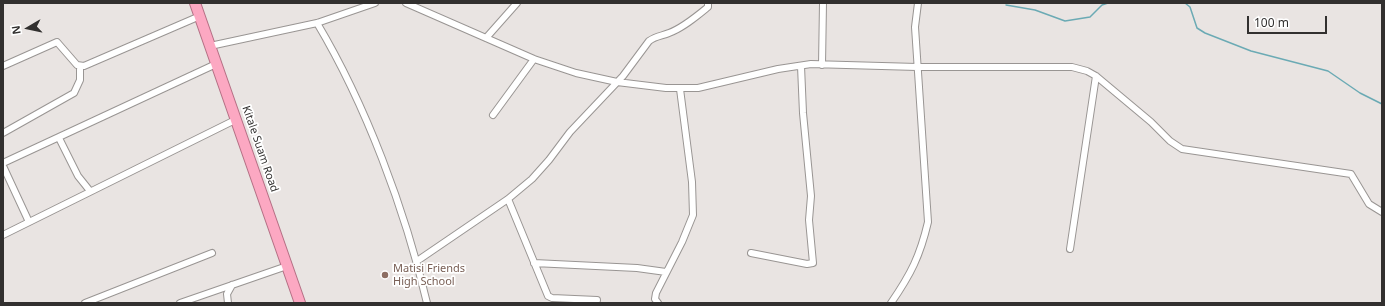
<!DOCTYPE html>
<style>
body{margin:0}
#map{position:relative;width:1385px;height:306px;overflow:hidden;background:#e9e4e2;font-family:"Noto Sans",sans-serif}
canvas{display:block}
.frame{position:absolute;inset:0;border:4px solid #32302f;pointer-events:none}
.north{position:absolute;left:8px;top:8px;width:40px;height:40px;-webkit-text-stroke:3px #fff;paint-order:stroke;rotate:261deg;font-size:11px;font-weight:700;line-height:16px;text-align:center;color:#32302f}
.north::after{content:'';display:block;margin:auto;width:14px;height:18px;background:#32302f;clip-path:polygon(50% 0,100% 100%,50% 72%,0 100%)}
.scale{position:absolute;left:1247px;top:16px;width:80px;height:18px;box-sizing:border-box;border:2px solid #32302f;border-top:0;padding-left:5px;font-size:12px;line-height:14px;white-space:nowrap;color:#32302f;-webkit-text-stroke:3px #fff;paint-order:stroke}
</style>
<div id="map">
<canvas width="1385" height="306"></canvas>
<div class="frame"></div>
<div class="north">N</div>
<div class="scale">100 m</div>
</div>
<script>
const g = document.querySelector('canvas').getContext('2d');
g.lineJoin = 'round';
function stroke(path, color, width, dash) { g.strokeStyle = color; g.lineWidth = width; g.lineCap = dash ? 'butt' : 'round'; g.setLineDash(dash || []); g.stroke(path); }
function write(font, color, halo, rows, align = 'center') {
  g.font = font + ' "Noto Sans",sans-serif'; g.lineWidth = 3.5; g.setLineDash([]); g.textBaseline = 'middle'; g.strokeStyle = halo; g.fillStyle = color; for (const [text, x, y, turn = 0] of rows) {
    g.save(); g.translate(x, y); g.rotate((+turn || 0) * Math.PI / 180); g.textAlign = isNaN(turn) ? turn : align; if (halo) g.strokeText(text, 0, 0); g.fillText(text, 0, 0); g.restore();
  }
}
stroke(new Path2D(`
 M1185 3 1190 7 1197 28 1205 33 1251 51 1328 71 1360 93 1382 104
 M1006 5 1035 10 1065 21 1090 17 1102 5 1108 3`), '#6baab4', 1.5);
const minor = new Path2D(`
 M406 3 534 59 576 73 617 82 666 88H698L778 69 811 64 917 67H1072L1087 71 1096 76 1151 122 1170 141 1182 149 1351 174 1369 204 1382 212
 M317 23C366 105 405 210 427 303
 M486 38 517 3
 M210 46 317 23 375 3
 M822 65 823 3
 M3 66 57 42 77 65 84 66 200 16
 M493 115 534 59
 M3 133 74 93 80 80V67
 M59 138 78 176 90 191
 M3 163 216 64
 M3 166 29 222
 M508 199 548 296 552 298 597 300
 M3 235 237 119
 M1070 249 1096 76
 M751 253 807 264 813 263 809 220 811 196 803 113 801 66
 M417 261 508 199 532 179 549 160 570 132 623 76 649 41C656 36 662 36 669 33 683 28 697 16 708 7V3
 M534 263 637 268 666 272
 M85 303 212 253
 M180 303 287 266
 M228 303 227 294 232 285
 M658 303 655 299 656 293 682 242 693 215 692 182 680 89
 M891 303C911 274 920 256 928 222L915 27 918 3`);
const trunk = new Path2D(`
 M195 3 300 303`);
stroke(minor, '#999593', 8);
stroke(trunk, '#b57085', 12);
stroke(minor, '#fff', 6);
stroke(trunk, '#fca8c2', 10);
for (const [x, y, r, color] of [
 [385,275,4,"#8d6e63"]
]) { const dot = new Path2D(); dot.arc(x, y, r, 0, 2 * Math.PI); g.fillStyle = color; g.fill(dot); stroke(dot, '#fff', 1.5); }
write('11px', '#32302f', '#fff', [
 ["Kitale Suam Road",260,149,71]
]);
write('11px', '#785e54', '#fff', [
 ["Matisi Friends",393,269],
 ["High School",393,282]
], 'left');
</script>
